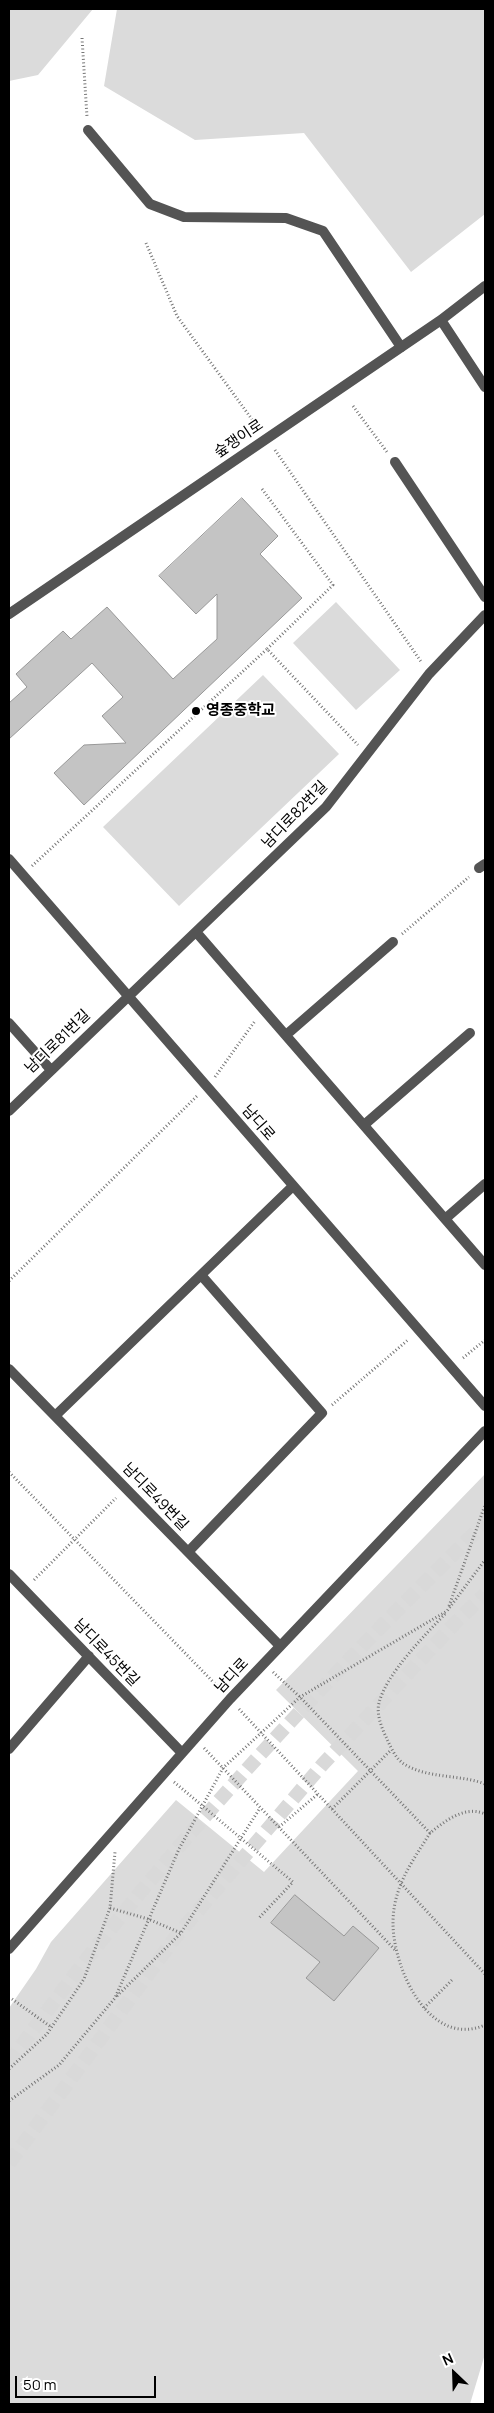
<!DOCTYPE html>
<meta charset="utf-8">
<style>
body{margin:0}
#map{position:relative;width:494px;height:2413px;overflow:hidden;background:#fff;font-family:Manrope,sans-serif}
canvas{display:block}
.frame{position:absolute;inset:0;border:10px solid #000;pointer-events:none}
.north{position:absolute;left:429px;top:2348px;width:50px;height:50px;-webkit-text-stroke:4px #fff;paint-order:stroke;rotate:336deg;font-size:14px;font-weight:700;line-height:20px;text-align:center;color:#000}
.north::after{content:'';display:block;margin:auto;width:18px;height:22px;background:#000;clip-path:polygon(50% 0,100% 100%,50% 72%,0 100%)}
.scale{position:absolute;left:15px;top:2376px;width:141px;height:22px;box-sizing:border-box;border:2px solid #000;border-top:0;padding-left:6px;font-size:15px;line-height:18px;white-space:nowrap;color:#000;-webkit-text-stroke:4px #fff;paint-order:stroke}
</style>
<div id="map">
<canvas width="494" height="2413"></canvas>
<div class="frame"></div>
<div class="north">N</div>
<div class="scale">50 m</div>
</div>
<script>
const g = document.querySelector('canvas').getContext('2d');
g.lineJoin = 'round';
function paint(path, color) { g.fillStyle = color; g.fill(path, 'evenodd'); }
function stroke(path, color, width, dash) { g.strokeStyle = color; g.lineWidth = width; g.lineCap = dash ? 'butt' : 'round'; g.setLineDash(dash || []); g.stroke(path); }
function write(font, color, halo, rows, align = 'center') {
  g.font = font + ' Manrope,"Noto Sans KR",sans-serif'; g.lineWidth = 4; g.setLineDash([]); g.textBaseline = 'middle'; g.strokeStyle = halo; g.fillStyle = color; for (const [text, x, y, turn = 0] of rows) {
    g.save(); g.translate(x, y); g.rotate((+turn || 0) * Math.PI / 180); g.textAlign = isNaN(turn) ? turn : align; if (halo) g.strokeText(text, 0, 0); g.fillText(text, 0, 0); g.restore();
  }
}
paint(new Path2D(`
 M9 9H93L38 75 9 81Z
 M117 9H485V214L411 272 304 133 195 140 104 86Z
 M336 602 400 670 356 710 293 643Z
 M263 675 339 754 179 906 103 827Z
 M485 1474V2354L470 2404H9V2008L36 1969 51 1942 176 1800 264 1872 358 1771 276 1690Z`), '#dbdbdb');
const building = new Path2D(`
 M242 498 278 536 260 554 302 598 84 805 54 773 84 745 126 743 102 716 123 697 92 663 9 739V703L27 687 16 674 63 631 71 639 107 607 173 679 217 639V594L196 614 159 576Z
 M295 1895 344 1936 353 1926 379 1948 334 2001 306 1978 320 1962 271 1923Z`);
paint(building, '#c4c4c4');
stroke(building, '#989898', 1);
stroke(new Path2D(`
 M9 2063C148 1868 314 1690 485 1523
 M9 2163 174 1939 323 1764 457 1621 485 1594`), '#d9d9d9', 14, [14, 7]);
stroke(new Path2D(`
 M82 38 87 117
 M146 243 177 316 259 429
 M353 406 387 452
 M275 450 422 663
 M262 489 333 585 267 649
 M32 866 267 649 358 745
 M402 934 469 877
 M215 1077 255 1021
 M9 1281 197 1096
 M463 1358 485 1340
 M332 1405 409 1339
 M9 1472 221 1690
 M34 1580 116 1498
 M449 1606 485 1505
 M445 1614C425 1635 386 1674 379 1703 376 1714 382 1729 387 1739 391 1748 396 1759 404 1764 428 1779 459 1774 485 1784
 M273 1672 300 1697 430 1833C445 1821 465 1805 485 1814
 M239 1709 485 1974
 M204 1748 396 1951
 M174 1782 293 1882 258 1919
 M332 1809 391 1750
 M279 1827 318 1794
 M430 1833C412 1862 393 1887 393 1923 393 1968 429 2049 485 2025
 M110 1908 148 1919 181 1933
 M117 1996 181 1933 260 1808
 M12 1999 51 2027
 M424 2008 453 1979
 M9 2069 47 2034 84 1979 110 1908 115 1852
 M9 2101 59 2065 115 1998 179 1849 223 1768 300 1697 447 1611 485 1560`), '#767676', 3, [1, 2.5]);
stroke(new Path2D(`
 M88 130 150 204 184 217 286 218 323 231 401 347
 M395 462 485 597
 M9 859 485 1406
 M479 868 485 864
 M197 933 485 1265
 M9 1023 51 1070
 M286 1035 393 942
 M9 1111 326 807 429 674 485 615
 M364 1125 470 1033
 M445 1219 485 1184
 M9 1369 280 1646
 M55 1416 293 1186
 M188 1552 322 1413 201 1275
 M9 1574 182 1753
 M9 1749 89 1656
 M9 1949 230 1699 485 1431`), '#545454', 10);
stroke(new Path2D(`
 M441 320 485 387
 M9 614 441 320 485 286`), '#545454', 10);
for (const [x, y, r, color] of [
 [196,711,5,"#000"]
]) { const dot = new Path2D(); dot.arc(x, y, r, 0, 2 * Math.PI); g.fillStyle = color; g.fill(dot); stroke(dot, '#fff', 2); }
write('15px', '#000', '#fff', [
 ["숲쟁이로",239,439,-34],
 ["남디로82번길",295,815,-46],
 ["남디로81번길",58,1042,-44],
 ["남디로",258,1123,49],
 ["남디로49번길",155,1497,46],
 ["남디로45번길",106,1653,46],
 ["남디로",232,1676,-47]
]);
write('bold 15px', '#000', '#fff', [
 ["영종중학교",206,711]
], 'left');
</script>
